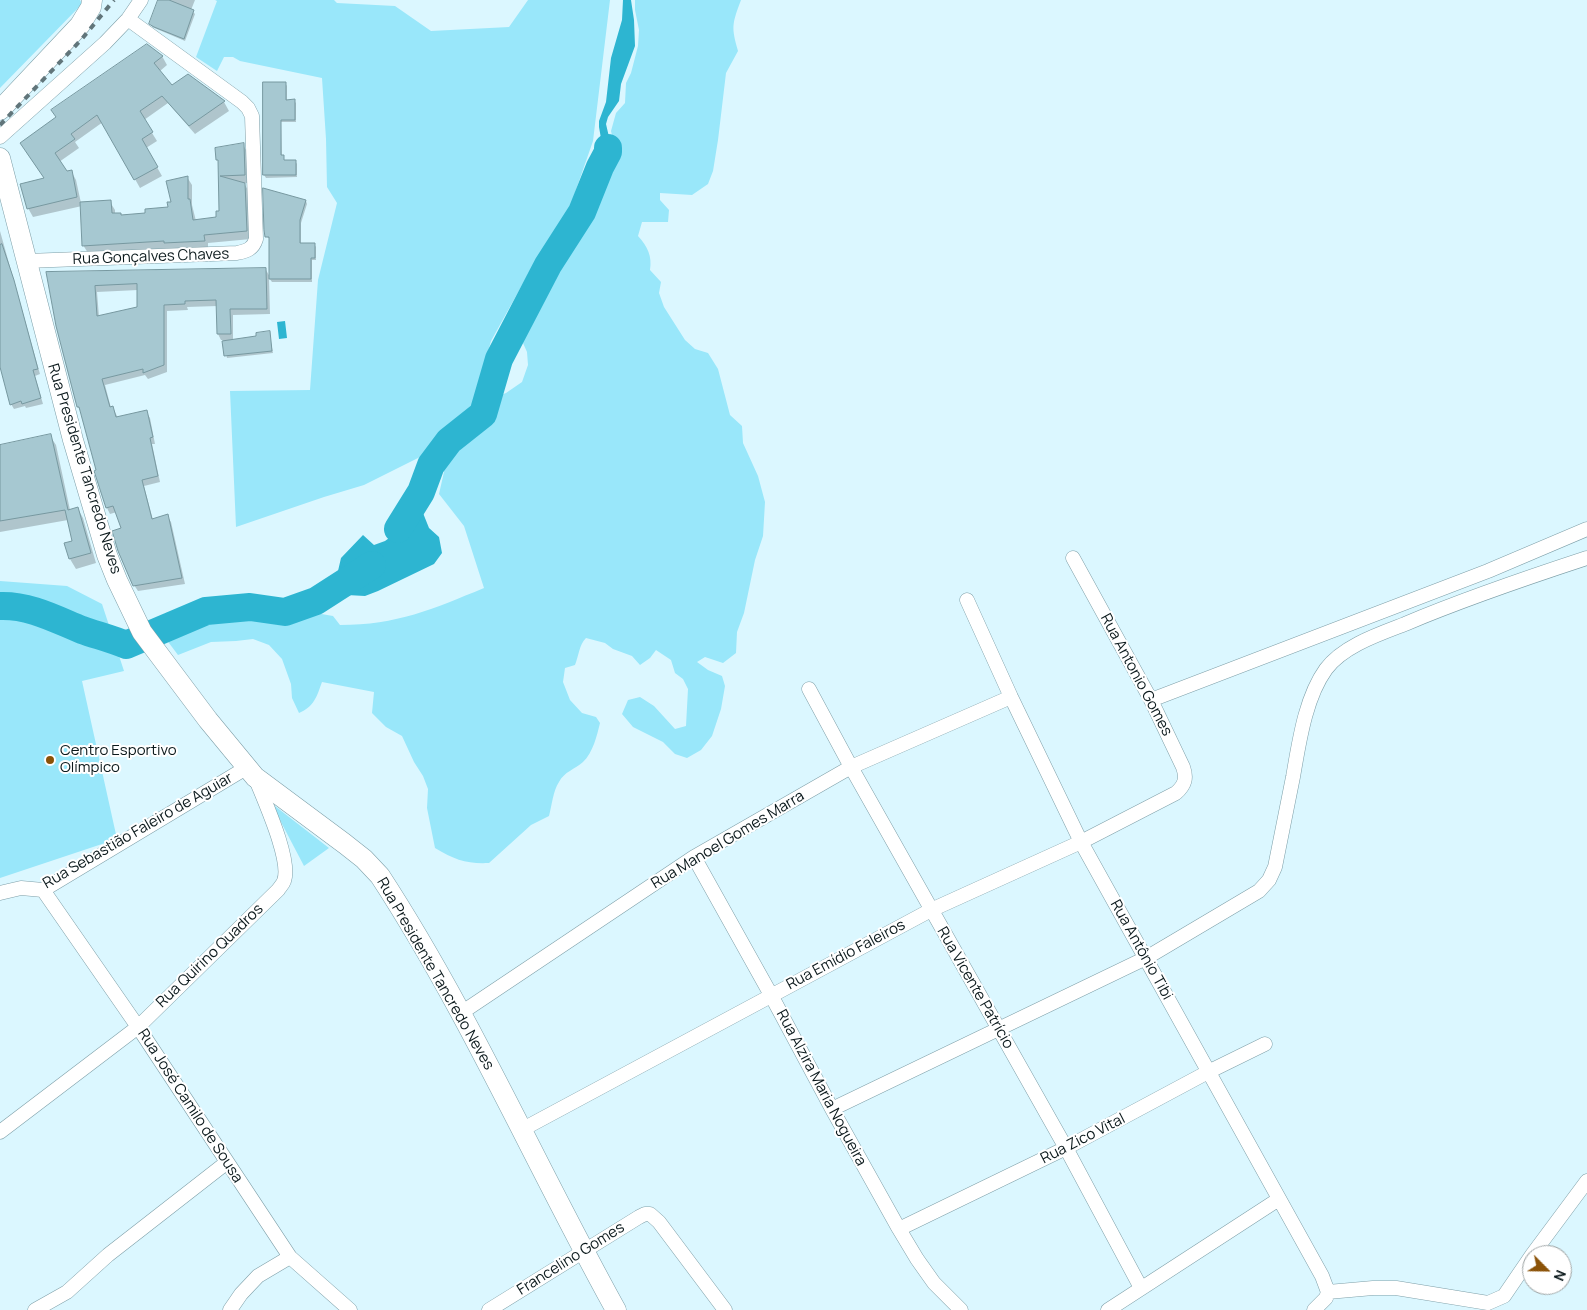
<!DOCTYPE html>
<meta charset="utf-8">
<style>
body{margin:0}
#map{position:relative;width:1587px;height:1310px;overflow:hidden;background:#dbf7ff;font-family:Manrope,sans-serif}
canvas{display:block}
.north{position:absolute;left:1522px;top:1245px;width:50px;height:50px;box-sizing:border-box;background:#fff;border:1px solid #9da3a4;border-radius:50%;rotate:113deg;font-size:14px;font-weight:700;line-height:20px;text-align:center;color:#0b191c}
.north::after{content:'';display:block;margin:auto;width:18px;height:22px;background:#8b5207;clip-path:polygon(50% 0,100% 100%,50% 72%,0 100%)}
</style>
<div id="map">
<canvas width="1587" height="1310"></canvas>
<div class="north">N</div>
</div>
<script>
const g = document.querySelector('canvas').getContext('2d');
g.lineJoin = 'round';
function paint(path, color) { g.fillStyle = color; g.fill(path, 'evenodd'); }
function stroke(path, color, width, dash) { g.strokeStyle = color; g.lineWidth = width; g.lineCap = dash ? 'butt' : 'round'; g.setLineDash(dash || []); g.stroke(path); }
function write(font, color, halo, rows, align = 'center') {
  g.font = font + ' Manrope,sans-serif'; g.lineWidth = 4; g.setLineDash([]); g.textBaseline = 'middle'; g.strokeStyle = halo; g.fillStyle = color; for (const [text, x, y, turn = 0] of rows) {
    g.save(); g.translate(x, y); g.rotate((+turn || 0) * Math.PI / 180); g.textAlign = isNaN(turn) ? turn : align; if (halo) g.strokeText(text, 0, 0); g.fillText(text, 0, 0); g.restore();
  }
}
paint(new Path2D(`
 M0 0H80L82 4 0 88Z
 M215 0H334L337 3 395 6 431 31 509 27 528 0H610L593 141 570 207 527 276 491 341 471 410 420 457 364 485 324 497 236 527 230 391 310 390 318 280 337 203 327 187 326 139 322 78 240 61 233 57H224L217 71 196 57 217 1Z
 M635 0H741C732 24 731 27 738 51L726 73 718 140 713 171 708 184 692 195 660 193V200L669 210 668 222H642L638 236C648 247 652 256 650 270L661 282 659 293 664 307 685 340 695 349 708 353 718 369 730 415 742 426 743 443 758 476 765 502 763 536 755 560 744 613 737 632 736 653 723 663 705 657 697 662 708 670 722 676 725 686 721 709 712 736 701 750 687 758 675 754 663 742 633 727 622 714 628 700 640 697 654 706 675 729 686 726 688 689 683 679 675 673 671 660 656 650 650 658 640 665 632 656 613 649 605 643 586 638C579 645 579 655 575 665L565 668 563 682 570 700 582 713 596 717 600 723C597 735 593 753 583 762 575 769 564 772 559 782 553 791 552 805 549 816L531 825 489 863C467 864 455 860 435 848L427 808 428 789 423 776 414 762 402 736 386 727 372 713 374 692 322 682C317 696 314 707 299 713L292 698 291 684 282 659 269 645 253 639 236 641 211 642 178 655 166 639 167 635 175 633 186 627 222 617 238 618 254 615 279 618 291 617 310 612 333 616 340 625C397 625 433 609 484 588L464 526 439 494 444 472 443 465C450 454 460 442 471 436 481 430 484 428 492 419V409L496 397 506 393 522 382 528 365 527 352 523 343 526 326 557 268 582 233 592 215 597 200V187L606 163 613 151 614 144 611 131 616 113 625 103 626 83 631 73 638 46 639 30 635 10Z
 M0 581 67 586 102 604 124 671 82 681 117 839 0 878Z
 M271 803 329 848 304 866Z`), '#99e7fa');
paint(new Path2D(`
 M623 0H631L634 20 635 46 621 84 619 101 608 117 606 124 612 150 592 184 603 150 599 127V121L606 102 611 58 622 20Z
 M285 321 287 338 279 339 277 322Z
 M417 498 429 528 439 537 442 553 434 564 378 591 365 596 347 595 341 591 338 583V571L341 558 363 535 374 545 385 541 396 533C398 518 406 507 417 498Z`), '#2db5d1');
paint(new Path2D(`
 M160 0H195L191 10 195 14 185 41 152 27 151 24Z
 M162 56 167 65 160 71 172 87 188 75 224 102 229 111 195 134 168 103 144 120 157 141 146 148 162 176 140 188 103 122 75 142 79 148 59 162 66 172 71 171 76 180 81 203 110 202 115 210V214H121L122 216 147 214 169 208 187 177 192 185V205L196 221 217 218 220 212 219 162 218 160 243 145 248 153 249 183H244L249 192 251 239 208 243V249L88 253 83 245 82 206 33 217 28 208 45 179 26 152Z
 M285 83 287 86V101H294L296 103V122H281L282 156 285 162 295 161 297 164V177L266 178 264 175Z
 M306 201 307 204 301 223V244H314L316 247V260H312V282H272L269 278 270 314 233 315V340L257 337 269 332 273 353 227 358 223 340H221L218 334V306L187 307 188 310 167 311V372L148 379 145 375 105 385 111 408H113L118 418 146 412 150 418 155 444H152L160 482 144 486 153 520 167 516 171 522 185 584 138 591 134 585 122 529 117 512 110 514 107 508 81 412 78 407 48 274 266 270 270 277V239L267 237ZM138 290V308L99 317 97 292Z
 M0 231 40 374 35 376 43 404 26 408 25 406 14 409 11 404 0 364Z
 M50 436 56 445 70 510 78 509 83 518 96 563 76 569 70 559 66 544 73 542 68 520 0 532V446Z`), '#0003');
stroke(new Path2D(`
 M398 529 421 492 431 465 449 441 483 414 499 359 548 265 582 212 600 167 608 152V148
 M0 606C30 605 55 619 82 630 96 635 112 639 126 645L206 611 250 607 285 612 316 601 372 565`), '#2db5d1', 28);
const building = new Path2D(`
 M158 0H169L194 10 184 39 154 27 149 24Z
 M147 44 163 56 154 63 172 85 188 74 225 101 189 126 162 96 140 111 153 132 142 139 158 167 134 180 97 115 71 134 75 139 55 153 67 171 72 170 77 197 27 209 20 184 44 178 20 143 56 117 51 110Z
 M263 82H286V100L295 99V120H281V155H284V160H296V175H263Z
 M244 143 245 175 220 176 245 183 247 231 204 235 205 241 164 243V241L82 246 80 202 111 200 112 213H121V215L145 213V209L168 207 167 202H171L166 181 188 176V199H190L193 220 216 217V211H219L218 160H216L215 148Z
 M263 188 306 200 300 220V243H315V258H311V279H269V237H265L264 230Z
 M2 244 14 280 38 369 33 370 41 398 22 404 21 401 10 405 0 367V245Z
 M266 268 267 309H230L231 334H217L216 300 185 301V304L164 305V365L143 373V369L102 379 110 407 113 406 116 417 147 410 153 437 150 438 158 476 142 480 152 519 168 514 182 578 133 586 118 551 112 531 121 528 113 506 106 508 94 471 96 470 79 407H77L56 326 46 272ZM137 284V307L97 316 95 286Z
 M270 331 272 351 224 356 222 341 256 336V333Z
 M51 434 68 510 78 507 91 553 69 559 64 543 72 541 65 510 0 521V445Z`);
paint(building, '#a6c8d1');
stroke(building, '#7798a0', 1);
const street = new Path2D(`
 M0 137 105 43 128 19 141 0
 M27 261 237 253C247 251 253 249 256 239L252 116 248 108 242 102 128 19
 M967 600 1011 697 1081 842 1322 1276 1328 1292
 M809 689 851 767 1066 1148 1141 1288
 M1151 700 1488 571 1587 529
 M694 857 771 995 832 1109 899 1229 917 1259 934 1283 961 1310
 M43 890 138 1027 290 1257 350 1310
 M0 893 21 888 43 890 246 768
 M461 1013 694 857 851 767 1011 697
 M832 1109 1146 958 1259 891 1269 880 1275 867C1281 837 1287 807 1293 777 1299 743 1305 698 1326 669 1343 646 1379 634 1405 624 1464 599 1526 578 1587 558
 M523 1129 931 910 1081 842 1176 793C1185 785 1187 778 1183 767L1151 700 1073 558
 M0 1132 138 1027 278 890C280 887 283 884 284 881 292 860 263 798 255 777
 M899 1229 1066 1148 1208 1072 1265 1044
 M1532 1255 1587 1181
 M1328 1292 1373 1288H1396L1488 1303 1504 1296 1532 1255
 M35 1310 67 1292 108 1255 226 1163
 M230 1310 241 1294 258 1276 290 1257
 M489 1310 639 1217 645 1214H650L659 1222 725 1310
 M1108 1310 1279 1199
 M1314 1310 1326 1298 1328 1292`);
const secondary = new Path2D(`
 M0 110 80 25 91 7 92 0
 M0 158 73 440 107 555 117 580 142 632 208 720 255 777 345 844 364 859 380 876C470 1014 536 1166 616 1310`);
stroke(street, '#7e9fa8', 15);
stroke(secondary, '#7e9fa8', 21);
stroke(street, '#fff', 14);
stroke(secondary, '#fff', 20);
stroke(new Path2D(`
 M0 125 81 40 114 0`), '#61757a', 4, [6, 6]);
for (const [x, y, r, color] of [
 [50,760,5,"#8b5207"]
]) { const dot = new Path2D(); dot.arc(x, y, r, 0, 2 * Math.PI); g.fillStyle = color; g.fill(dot); stroke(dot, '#fff', 2); }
write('15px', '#0b191c', '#fff', [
 ["Rua Gonçalves Chaves",151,257,-2],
 ["Rua Presidente Tancredo Neves",84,469,73],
 ["Rua Antonio Gomes",1136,675,62],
 ["Rua Sebastião Faleiro de Aguiar",138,831,-30],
 ["Rua Manoel Gomes Marra",728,840,-31],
 ["Rua Antônio Tibi",1141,950,61],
 ["Rua Emídio Faleiros",846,955,-28],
 ["Rua Quirino Quadros",210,956,-44],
 ["Rua Presidente Tancredo Neves",435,974,60],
 ["Rua Vicente Patrício",975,988,60],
 ["Rua Alzira Maria Nogueira",821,1088,62],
 ["Rua José Camilo de Sousa",190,1106,57],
 ["Rua Zico Vital",1083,1139,-27],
 ["Francelino Gomes",571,1259,-32]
]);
write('15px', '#0b191c', '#fff', [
 ["Centro Esportivo",60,751],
 ["Olímpico",60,768]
], 'left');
</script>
